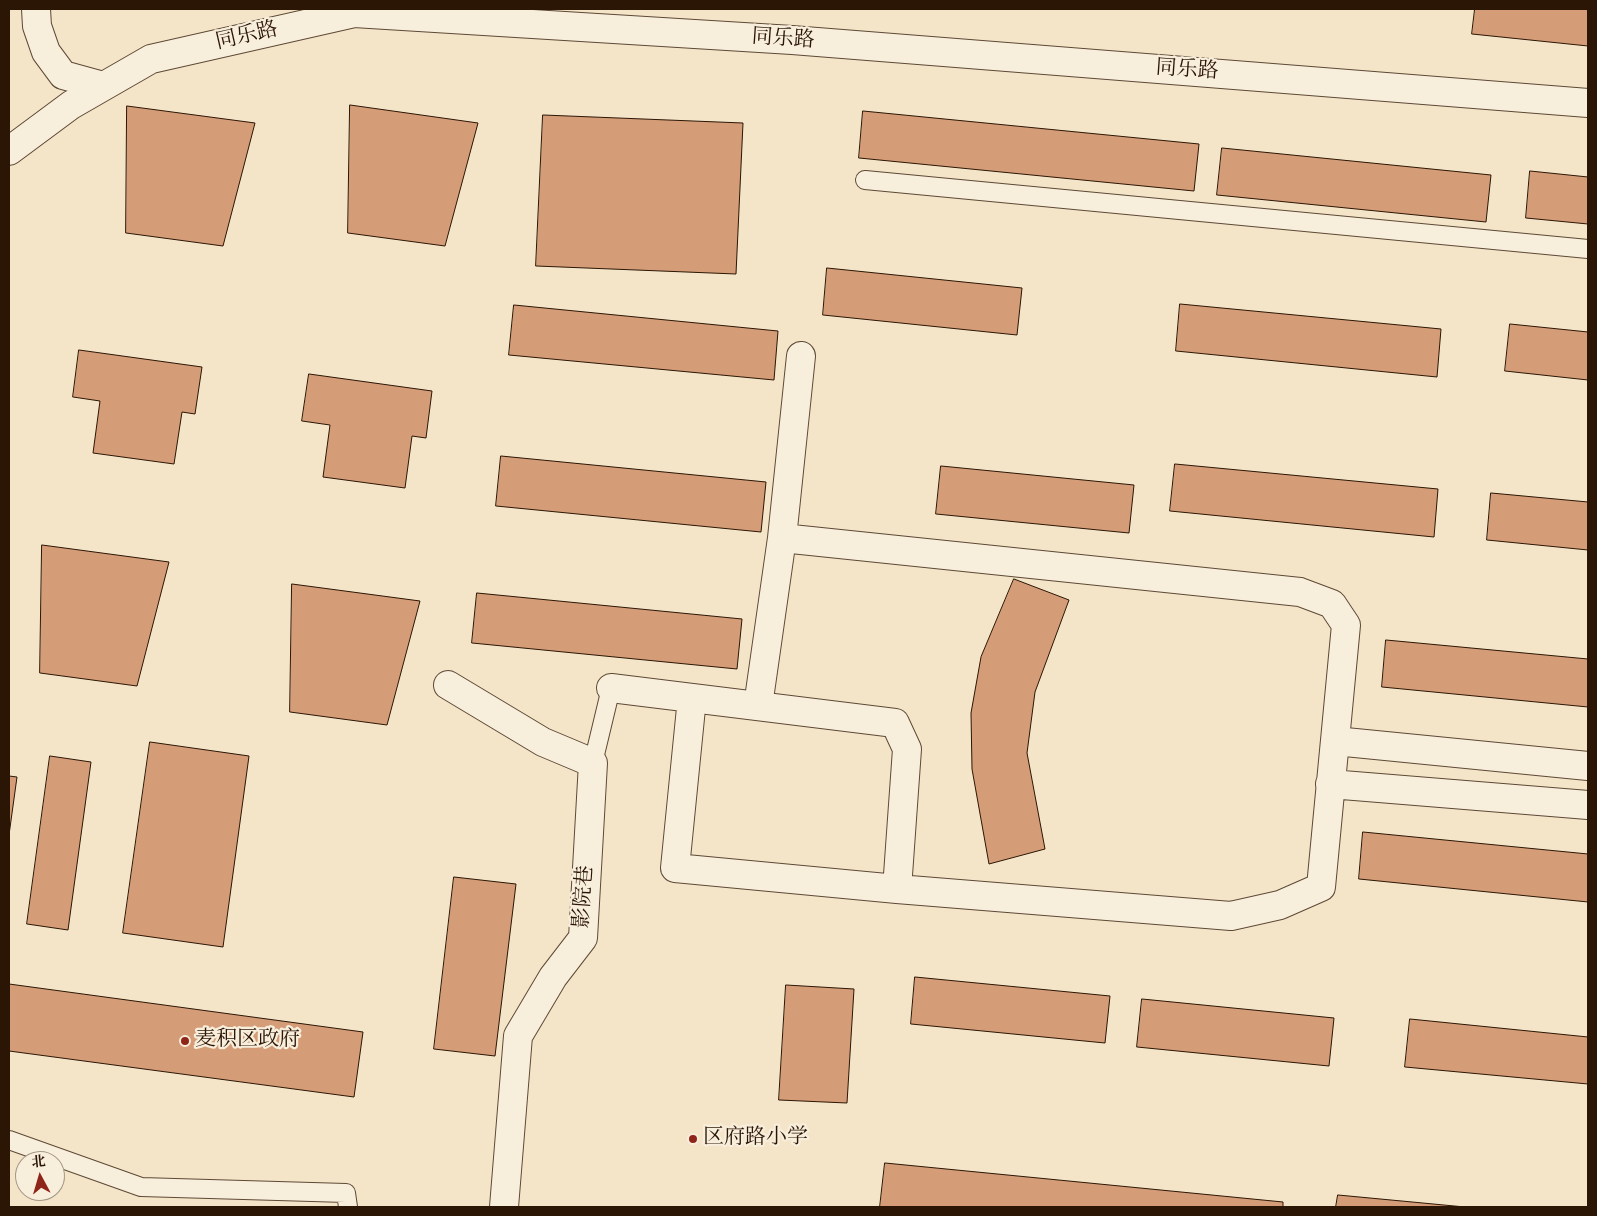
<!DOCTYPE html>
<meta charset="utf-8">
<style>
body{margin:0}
#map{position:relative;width:1597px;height:1216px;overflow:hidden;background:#f4e5c9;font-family:"IM FELL DW Pica","Noto Serif SC",serif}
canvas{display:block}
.frame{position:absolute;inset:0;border:10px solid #2b1504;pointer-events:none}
.north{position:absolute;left:15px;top:1151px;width:50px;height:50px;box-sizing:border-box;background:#f8eedc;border:1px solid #a69786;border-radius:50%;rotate:354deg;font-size:14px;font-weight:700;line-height:20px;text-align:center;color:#2b1504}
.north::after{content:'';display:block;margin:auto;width:18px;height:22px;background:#8f2418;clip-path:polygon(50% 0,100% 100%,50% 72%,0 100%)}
</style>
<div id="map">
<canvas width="1597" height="1216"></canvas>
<div class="frame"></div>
<div class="north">北</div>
</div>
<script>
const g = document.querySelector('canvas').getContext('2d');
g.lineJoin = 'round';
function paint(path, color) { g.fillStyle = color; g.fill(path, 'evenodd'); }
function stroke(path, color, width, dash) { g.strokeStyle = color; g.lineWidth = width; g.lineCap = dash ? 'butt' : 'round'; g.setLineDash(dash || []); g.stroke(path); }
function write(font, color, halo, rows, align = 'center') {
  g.font = font + ' "IM FELL DW Pica","Noto Serif SC",serif'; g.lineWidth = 4.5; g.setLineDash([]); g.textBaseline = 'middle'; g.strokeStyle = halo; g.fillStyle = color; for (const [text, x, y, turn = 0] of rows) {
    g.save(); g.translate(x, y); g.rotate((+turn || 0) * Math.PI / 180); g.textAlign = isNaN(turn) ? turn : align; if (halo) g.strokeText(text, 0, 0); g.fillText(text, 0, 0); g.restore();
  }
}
const building = new Path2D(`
 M1475 9H1588V46L1472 34Z
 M350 105 478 123 445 246 348 233Z
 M127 106 255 123 223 246 126 233Z
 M863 111 1199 144 1194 191 859 158Z
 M543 115 743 123 736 274 536 266Z
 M1222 148 1491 175 1486 222 1217 195Z
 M1530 171 1588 177V224L1526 218Z
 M827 268 1022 288 1017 335 823 315Z
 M1180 304 1441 329 1437 377 1176 351Z
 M514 305 778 331 774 380 509 355Z
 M1510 324 1588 332V380L1505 371Z
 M79 350 202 367 195 414 182 412 174 464 93 453 100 401 73 397Z
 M309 374 432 391 426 438 412 436 405 488 323 477 330 425 302 421Z
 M501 456 766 482 761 532 496 506Z
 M1175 464 1438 489 1434 537 1170 511Z
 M941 466 1134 485 1129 533 936 514Z
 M1491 493 1588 502V550L1487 540Z
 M42 545 169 562 137 686 40 673Z
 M1014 579 1069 600 1035 692 1027 753 1045 849 989 864 972 769 971 713 981 657Z
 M292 584 420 601 387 725 290 712Z
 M477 593 742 619 737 669 472 643Z
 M1386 640 1588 659V707L1382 687Z
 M150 742 249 756 223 947 123 933Z
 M50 756 91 762 68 930 27 924Z
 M9 776 17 777 9 835Z
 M1363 832 1588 854V902L1359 879Z
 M454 877 516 884 495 1056 434 1049Z
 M915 977 1110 996 1105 1043 911 1024Z
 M9 984 363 1032 354 1097 9 1051Z
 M786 985 854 989 847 1103 779 1100Z
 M1142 999 1334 1018 1329 1066 1137 1047Z
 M1410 1019 1588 1037V1084L1405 1067Z
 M885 1163 1283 1202V1207H880Z
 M1338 1195 1465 1207H1336Z`);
paint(building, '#d49c77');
stroke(building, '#2b1504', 1);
const service = new Path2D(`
 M865 180 1588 249
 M593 763 611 688
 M9 1140 141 1187 346 1193 348 1207`);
const minor = new Path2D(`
 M36 9 37 26 46 52 63 75 103 86
 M9 151 71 105 151 59 354 13 792 40 1588 103
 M448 685 543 742 593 763 583 938 553 977 518 1036 504 1207
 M611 688 895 723 907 749 897 889
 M692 698 675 868 897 889 1231 916 1280 905 1321 887 1346 625 1332 604 1300 592 782 538
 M758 706 782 538 801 356
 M1335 741 1588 766
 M1330 784 1588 805`);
stroke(service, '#5d4935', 20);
stroke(minor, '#5d4935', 30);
stroke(service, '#f8eedc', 18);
stroke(minor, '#f8eedc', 28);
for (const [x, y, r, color] of [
 [185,1041,5,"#8f2418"],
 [693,1139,5,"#8f2418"]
]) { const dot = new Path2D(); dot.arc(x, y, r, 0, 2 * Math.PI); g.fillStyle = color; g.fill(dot); stroke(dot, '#f8eedc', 2); }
write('21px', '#2b1504', '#f8eedc', [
 ["同乐路",247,37,-13],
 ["同乐路",783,40,4],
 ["同乐路",1187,71,4],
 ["影院巷",585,897,-86]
]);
write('21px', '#2b1504', '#f8eedc', [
 ["麦积区政府",195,1041],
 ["区府路小学",703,1139]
], 'left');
</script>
